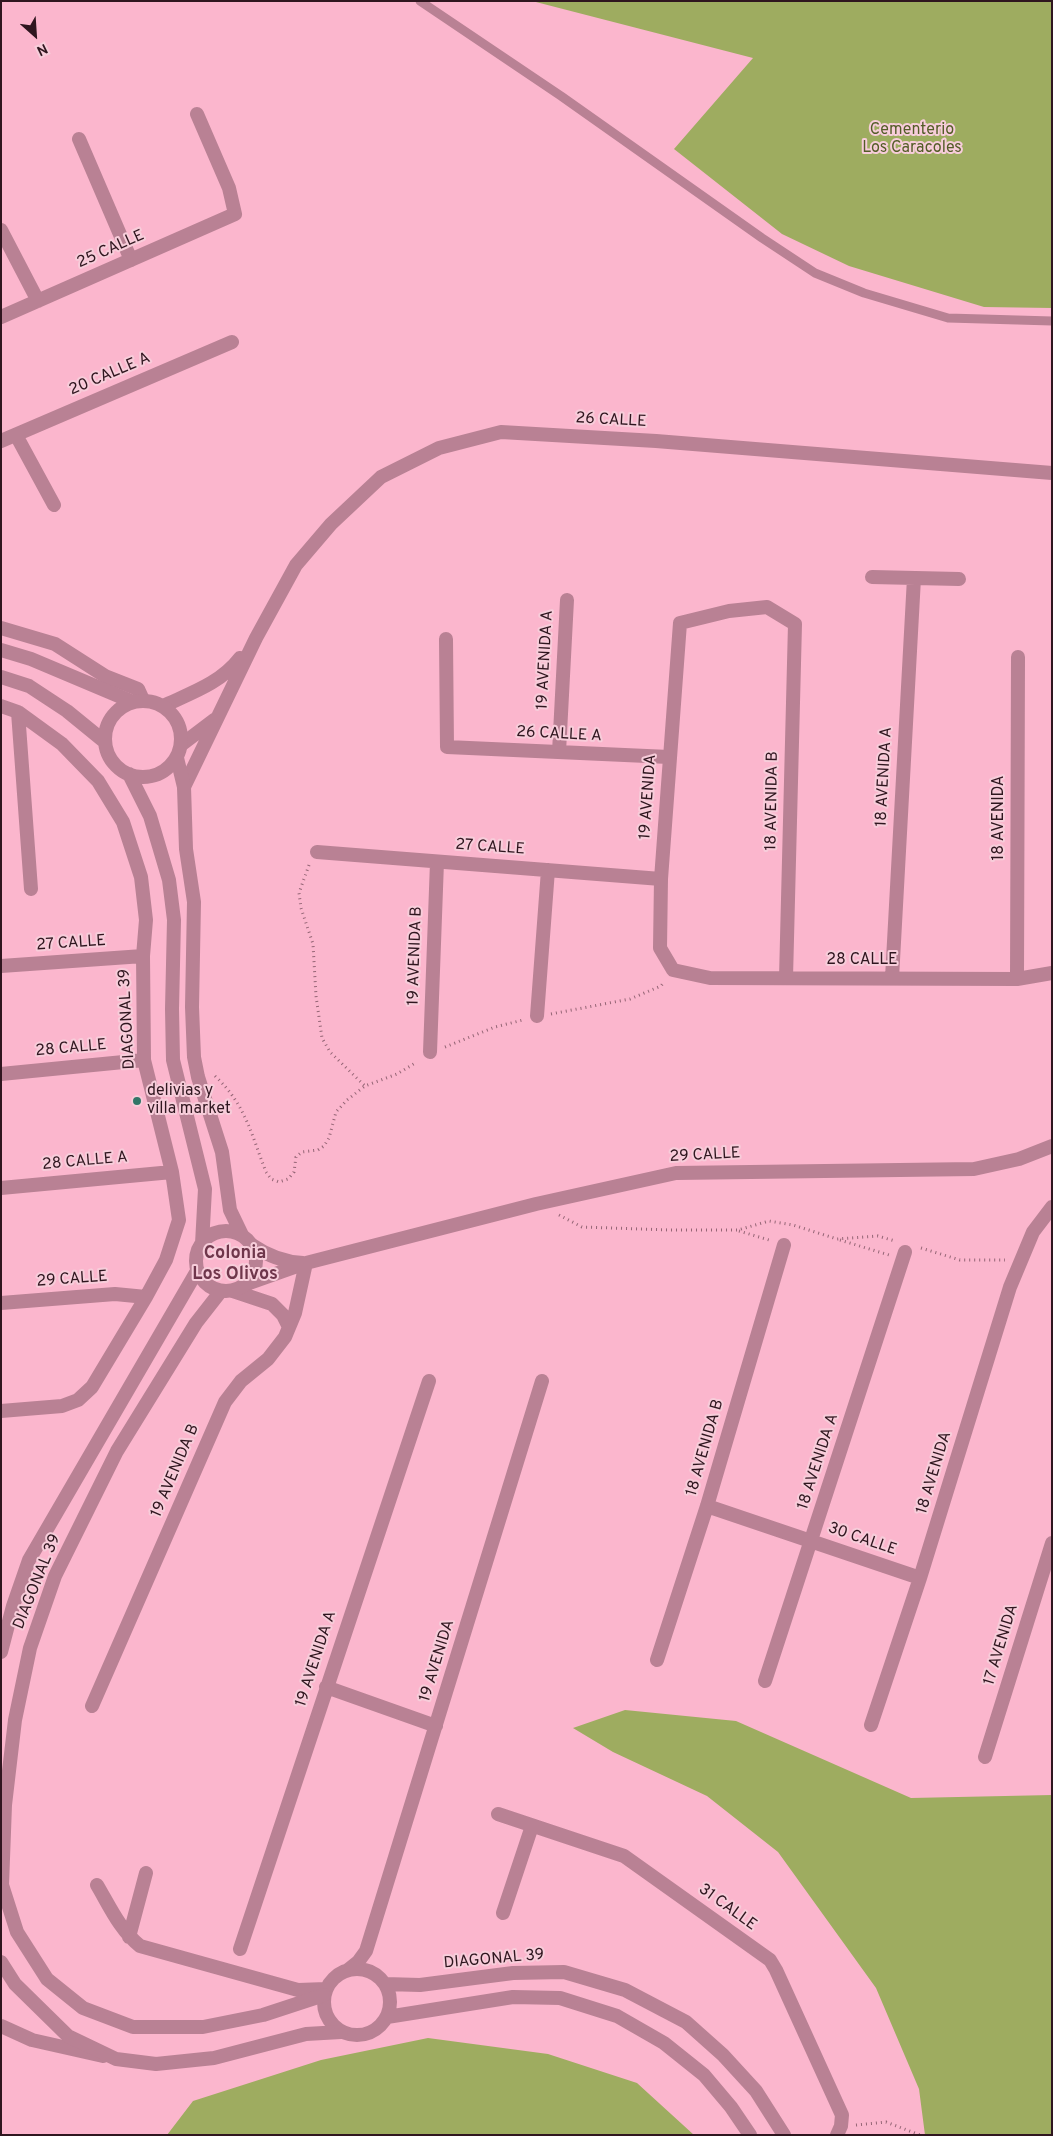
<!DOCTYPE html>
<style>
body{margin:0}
#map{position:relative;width:1053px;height:2136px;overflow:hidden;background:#fbb6cd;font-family:Overpass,sans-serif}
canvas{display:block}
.frame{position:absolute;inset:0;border:2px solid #2f161f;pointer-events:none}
.north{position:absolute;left:10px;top:10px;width:50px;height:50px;-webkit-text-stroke:4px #f7cdda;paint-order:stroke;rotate:154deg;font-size:14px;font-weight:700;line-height:20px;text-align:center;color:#2f161f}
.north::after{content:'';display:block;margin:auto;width:18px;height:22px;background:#2f161f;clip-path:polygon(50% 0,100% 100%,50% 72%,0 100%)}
</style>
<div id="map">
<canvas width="1053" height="2136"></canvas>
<div class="frame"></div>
<div class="north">N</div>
</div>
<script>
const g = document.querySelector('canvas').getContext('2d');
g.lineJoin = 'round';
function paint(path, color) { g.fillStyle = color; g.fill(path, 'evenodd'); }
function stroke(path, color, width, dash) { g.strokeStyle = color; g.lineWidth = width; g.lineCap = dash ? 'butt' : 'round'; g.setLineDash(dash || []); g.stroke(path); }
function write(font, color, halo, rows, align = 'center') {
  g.font = font + ' Overpass,sans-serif'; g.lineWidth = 4; g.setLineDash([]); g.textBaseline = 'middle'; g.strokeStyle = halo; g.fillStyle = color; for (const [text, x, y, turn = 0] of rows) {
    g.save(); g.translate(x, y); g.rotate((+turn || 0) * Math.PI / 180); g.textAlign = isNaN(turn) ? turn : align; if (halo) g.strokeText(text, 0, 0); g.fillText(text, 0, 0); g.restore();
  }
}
paint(new Path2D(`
 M532 1H1052V308L984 307 849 266 782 234 674 149 753 58Z
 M625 1710 736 1721 911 1798 1052 1795V2135H925L919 2089 876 1988 778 1852 707 1796 613 1752 573 1728Z
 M428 2038 548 2054 637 2083 694 2135H167L193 2101 321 2060Z`), '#9eac60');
stroke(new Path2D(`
 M309 865 299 893 301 908 313 944 316 996 322 1038 330 1052 365 1086
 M551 1014 630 999 661 986 664 982
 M445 1047 495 1027 523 1020
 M215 1076C246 1105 251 1134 266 1172L271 1179 279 1182 288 1179 294 1172 296 1157 302 1152 318 1150 324 1146 329 1138 336 1112 347 1100 365 1086 397 1074 417 1062
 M559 1215 582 1227 670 1230H738L769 1221 793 1225 837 1239 878 1236 895 1241
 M739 1231 769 1240
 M840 1240 889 1255
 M921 1248 960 1260H1005
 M856 2125 886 2122 920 2135`), '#946575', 3, [1, 4]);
stroke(new Path2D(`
 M420 1 561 96 762 238 815 273 864 293 948 318 1052 321`), '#b98194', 9);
stroke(new Path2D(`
 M79 139 131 260
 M1 230 38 301
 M1 317 235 214 229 188 197 114
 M16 435 54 505
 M1 441 232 342
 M872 577 959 579
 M1 628 55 644 105 676 138 689 143 700
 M446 639 447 747 669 757
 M1 706 18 712 62 744 98 781 123 822 141 877 146 920 143 956 144 1060 172 1172 179 1220 166 1260 146 1297 92 1387 78 1400 62 1406 1 1411
 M163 706C191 693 221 683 240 658
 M18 712 31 889
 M181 745 214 720
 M559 752 567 600
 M184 787 256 638 296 565 331 524 381 477 439 448 501 432 656 441 1052 473
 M317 852 661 879
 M1 966 143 956
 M786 978 795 624 767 607 729 611 680 623 661 879 660 948 673 970 710 978 1017 979 1052 973
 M892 978 914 578
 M1017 979 1018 657
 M537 1016 548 870
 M430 1052 437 862
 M1 1074 144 1060
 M1 1188 172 1172
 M252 1245C268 1256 283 1262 303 1263
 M244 1285 306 1263 536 1204 676 1173 974 1169 1019 1159 1052 1146
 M233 1291 272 1304 283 1315 289 1327
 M1 1303 115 1294 146 1297
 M707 1506 920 1578
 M657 1660 707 1506 784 1245
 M765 1681 905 1252
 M326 1687 436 1726
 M92 1706 225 1402 241 1381 268 1359 285 1337 295 1313 306 1263
 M871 1725 920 1578 1010 1287 1033 1232 1052 1207
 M985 1757 1052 1543
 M498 1814 624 1856 770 1960 776 1970 842 2115 841 2126 837 2135
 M97 1885C110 1907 120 1930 140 1946L298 1990 326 1989
 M503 1913 532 1826
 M129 1937 146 1873
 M240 1949 429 1381
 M324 2002a33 33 0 1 1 66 0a33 33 0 1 1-66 0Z
 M348 1970 358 1962 366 1951 542 1381
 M385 1984 420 1985 513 1973 564 1972 625 1990 686 2022 723 2055 756 2091 784 2135
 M387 2017 513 1997 560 1998 617 2016 664 2043 704 2075 731 2107 750 2135
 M1 2026 32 2040 103 2056`), '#b98194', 14);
stroke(new Path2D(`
 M1 650 31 659 133 702
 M1 677 29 686 67 711 105 742
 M105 739a38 38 0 1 1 76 0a38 38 0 1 1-76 0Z
 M177 758 184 787 186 849 194 902 192 1007 194 1057 198 1077 222 1152 230 1210 242 1235
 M129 774 150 816 169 880 174 920 172 1009 173 1060 205 1189 202 1244
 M196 1261a30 30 0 1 1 60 0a30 30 0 1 1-60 0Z
 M221 1291 196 1323 117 1451 55 1576 30 1648 15 1720 5 1805 2 1885 17 1932 47 1979 83 2008 133 2027H203L263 2015 324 1995
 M1 1652 13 1606 29 1560 197 1271
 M1 1962 15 1984 68 2036 116 2059 156 2064 214 2058 306 2034 341 2032`), '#b98194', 14);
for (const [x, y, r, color] of [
 [137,1101,5,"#327567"]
]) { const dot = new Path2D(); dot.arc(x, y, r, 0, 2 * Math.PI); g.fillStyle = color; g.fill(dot); stroke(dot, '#f7cdda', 2); }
write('16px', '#535c27', '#f7cdda', [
 ["Cementerio",912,131],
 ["Los Caracoles",912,149]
]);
write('16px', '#2f161f', '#f7cdda', [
 ["25 CALLE",111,250,-24],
 ["20 CALLE A",110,375,-23],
 ["26 CALLE",611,421,3],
 ["19 AVENIDA A",546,660,-87],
 ["26 CALLE A",559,735,3],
 ["18 AVENIDA A",885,777,-87],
 ["19 AVENIDA",649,797,-86],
 ["18 AVENIDA B",773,801,-89],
 ["18 AVENIDA",1000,818,-90],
 ["27 CALLE",490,848,4],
 ["27 CALLE",71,944,-4],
 ["19 AVENIDA B",416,956,-88],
 ["28 CALLE",862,961],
 ["DIAGONAL 39",128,1019,-93],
 ["28 CALLE",71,1049,-5],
 ["29 CALLE",705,1156,-3],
 ["28 CALLE A",85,1162,-5],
 ["29 CALLE",72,1280,-4],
 ["18 AVENIDA B",706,1448,-74],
 ["18 AVENIDA A",819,1462,-72],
 ["19 AVENIDA B",176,1471,-67],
 ["18 AVENIDA",935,1473,-73],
 ["30 CALLE",862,1540,19],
 ["DIAGONAL 39",38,1582,-68],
 ["17 AVENIDA",1002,1645,-73],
 ["19 AVENIDA A",317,1659,-72],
 ["19 AVENIDA",438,1661,-73],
 ["31 CALLE",727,1908,36],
 ["DIAGONAL 39",494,1960,-5]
]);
write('16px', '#2f161f', '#f7cdda', [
 ["delivias y",147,1092],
 ["villa market",147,1110]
], 'left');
write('bold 18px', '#6f364b', '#f7cdda', [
 ["Colonia",235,1254],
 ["Los Olivos",235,1275]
]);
</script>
